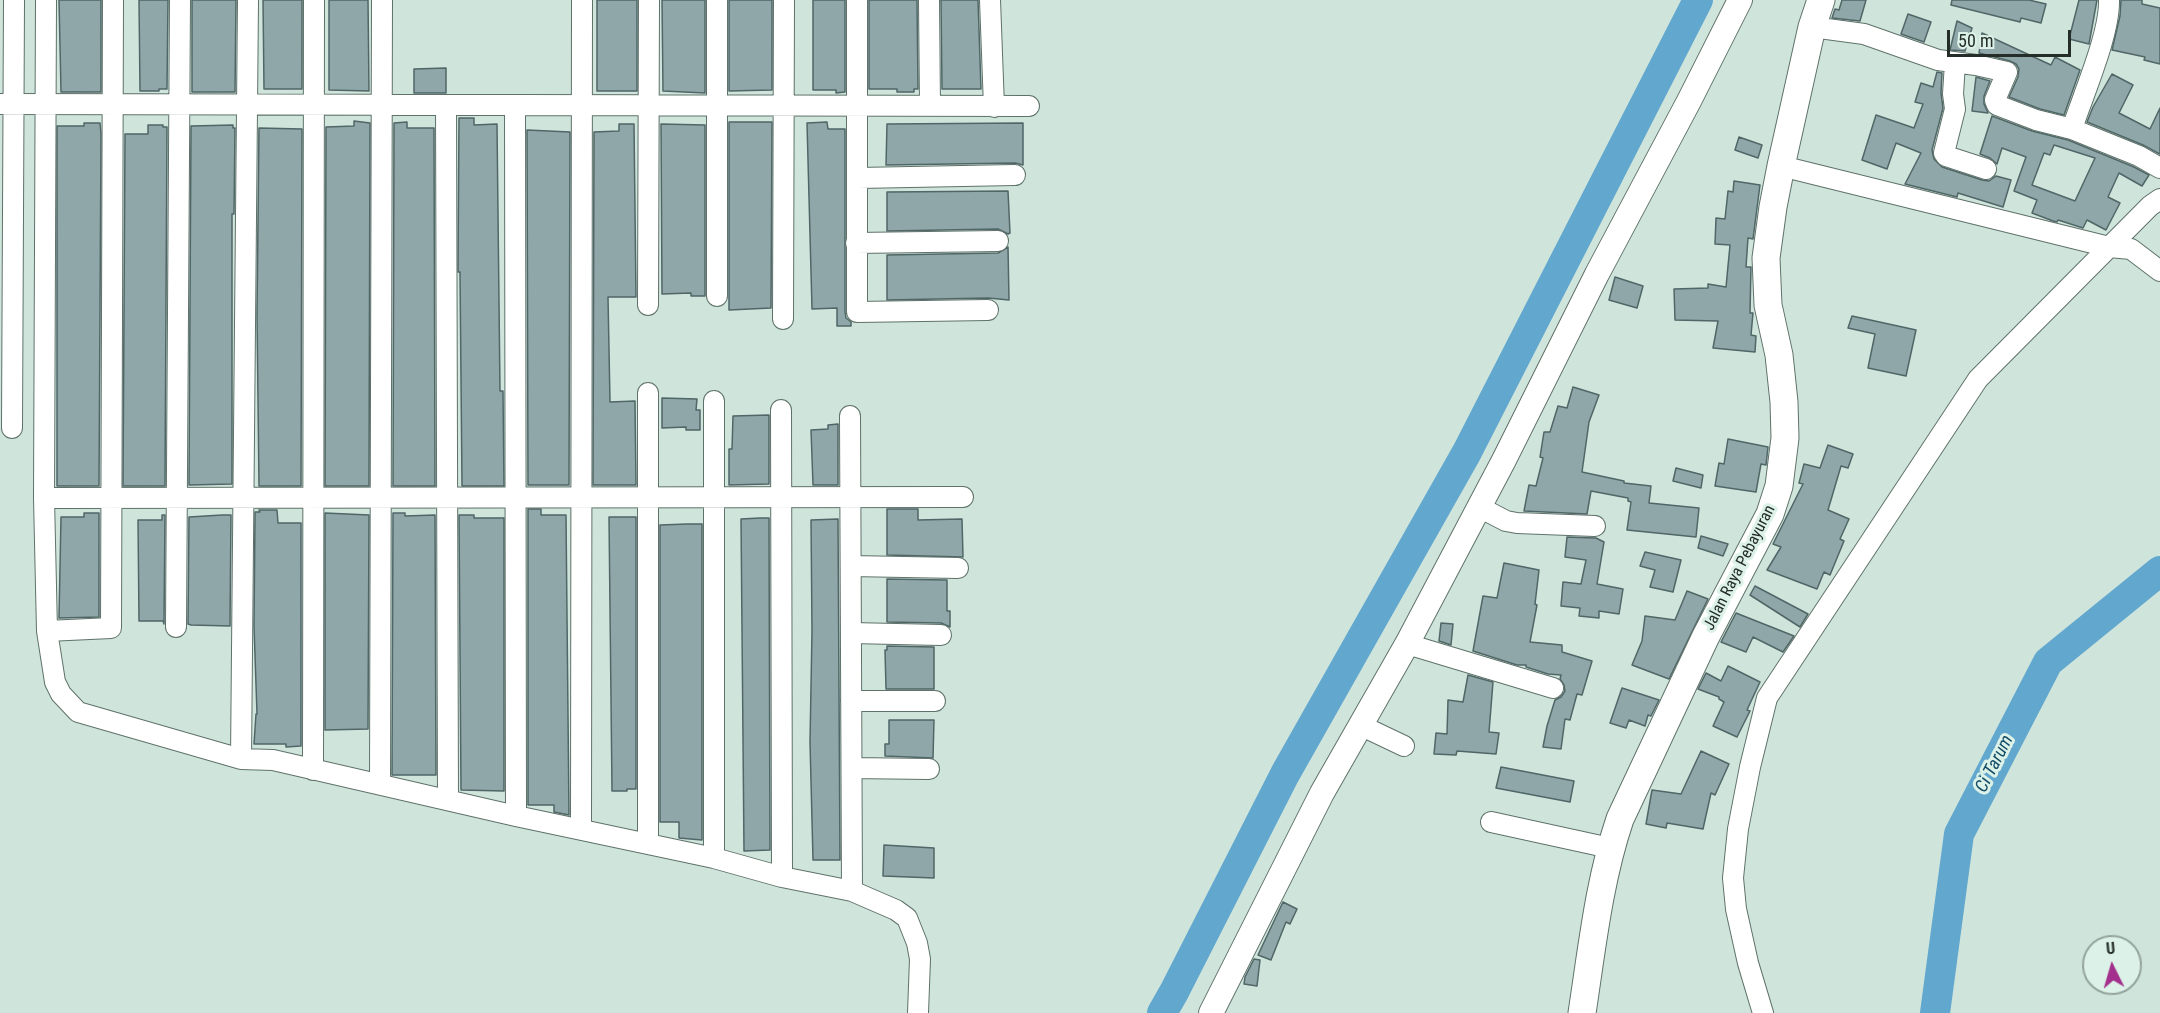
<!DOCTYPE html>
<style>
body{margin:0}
#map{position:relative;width:2160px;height:1013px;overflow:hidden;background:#cfe5db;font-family:"Roboto Condensed",sans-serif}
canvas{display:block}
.north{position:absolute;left:2082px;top:935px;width:60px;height:60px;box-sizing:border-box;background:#dcf2e8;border:2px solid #93a39c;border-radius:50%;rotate:355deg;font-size:16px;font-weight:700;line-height:24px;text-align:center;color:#252d29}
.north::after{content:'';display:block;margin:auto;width:21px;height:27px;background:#a2308c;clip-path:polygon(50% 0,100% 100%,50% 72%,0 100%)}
.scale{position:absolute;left:1947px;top:30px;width:124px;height:27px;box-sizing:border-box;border:3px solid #252d29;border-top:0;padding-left:8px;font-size:18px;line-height:21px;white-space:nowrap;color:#252d29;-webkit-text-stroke:4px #dcf2e8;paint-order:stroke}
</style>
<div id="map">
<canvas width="2160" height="1013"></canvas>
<div class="north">U</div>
<div class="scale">50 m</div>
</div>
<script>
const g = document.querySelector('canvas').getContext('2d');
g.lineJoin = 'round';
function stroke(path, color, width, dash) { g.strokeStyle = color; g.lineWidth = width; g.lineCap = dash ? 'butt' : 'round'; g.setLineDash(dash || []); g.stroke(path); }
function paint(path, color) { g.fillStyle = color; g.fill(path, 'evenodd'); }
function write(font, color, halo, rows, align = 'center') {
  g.font = font + ' "Roboto Condensed",sans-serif'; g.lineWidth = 6; g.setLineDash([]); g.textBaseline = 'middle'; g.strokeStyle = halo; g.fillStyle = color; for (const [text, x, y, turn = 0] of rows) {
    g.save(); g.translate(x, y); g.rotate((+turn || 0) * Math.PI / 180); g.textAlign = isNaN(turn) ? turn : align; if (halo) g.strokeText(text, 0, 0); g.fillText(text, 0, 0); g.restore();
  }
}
stroke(new Path2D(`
 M1162 1013 1174 992 1285 774 1467 452 1698 0
 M1935 1013 1959 834 2048 662 2160 571`), '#62a7ce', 30);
const building = new Path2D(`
 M59 0H101V92H61Z
 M139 0H168L167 89H159V91H140Z
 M192 0H236L235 92H192Z
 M263 0H302V89H264Z
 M329 0H368L369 91 329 90Z
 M597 0H637V91H597Z
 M662 0H705V93L663 91Z
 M729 0H772V90L729 91Z
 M813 0H845V92L836 93V90H813Z
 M869 0H917L918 89H914V92H897V89H869Z
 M941 0H978L981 89H942Z
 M1842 0H1866L1860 21 1832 18 1835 9 1839 10Z
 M1952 0H2029L2046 4 2041 23 2021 18 2020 22 1951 5Z
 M2079 0H2097L2089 44 2069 39Z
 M2121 0H2142V4L2160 8V64L2144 60 2145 57 2112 50 2120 16Z
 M1908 14 1931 22 1924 42 1901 34Z
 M1957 21 1972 28 1965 51 1950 50Z
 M1982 33 2051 65 2055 57 2080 70 2064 115 2040 109 2009 97 2018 77 2019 69 2016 64 2010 61 1979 53Z
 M446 68V93H414V69Z
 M1937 72 1942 73 1941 93 1943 108 1932 150 1934 159 1942 167 1982 180 1989 181 1996 176 2011 180 2003 207 1958 193 1957 197 1905 184 1921 153 1896 143 1887 169 1862 160 1876 115 1914 128 1923 104 1915 102 1921 83 1933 87Z
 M2112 74 2133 85 2119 113 2150 129 2160 108V154L2143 145 2087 122 2093 107Z
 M1976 77 1990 81 1984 96V104L1988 113 1972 111Z
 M1992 116 2032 131 2068 140 2134 167 2149 175 2142 186 2119 173 2108 197 2120 203 2106 230 2087 220 2083 228 2058 220 2057 222 2053 221 2032 213 2037 200 2014 191 2026 157 2002 148 1997 164 1990 158 1980 154ZM2054 145 2095 158 2075 201 2032 185 2044 153 2050 155Z
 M459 118H474V125L497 124 500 391H503L504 486H462L460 272H458Z
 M354 121 370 123 369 486H325L326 127 354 126Z
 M407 122V128H434L435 486H393L394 123Z
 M729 122H772L771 308 729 310Z
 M827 122 828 129H845V312L846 318 851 322V326H837V308L812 309 807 123Z
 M84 123H100L101 134 99 486H57V126H84Z
 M1023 123V165L1015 163 886 165 887 124Z
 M619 124H634L636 297H608L610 402 635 401 636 485H593L594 132 619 131Z
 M661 124 705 125V296H691V293L662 294Z
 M148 125H163V127H167L165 486H123L125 134H148Z
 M233 125V128H235L234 214H232V484L189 485 191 126Z
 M259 128 302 129 301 486H259L257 314Z
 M527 130 570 132 569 485H528Z
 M1739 137 1762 145 1758 158 1735 150Z
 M1734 181 1760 185 1753 239 1748 238 1746 267H1751L1750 313H1753L1751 335 1756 336 1755 352 1713 348 1718 321 1675 320 1674 289 1708 288V284L1726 287 1730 245 1715 244 1716 218 1725 219 1728 191 1733 192Z
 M1008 191 1010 233 1008 234 998 229 887 231V192Z
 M1008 247 1009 300 988 298 887 300V255L998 253Z
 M1615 277 1643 286 1637 308 1609 300Z
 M1852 316 1916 330 1906 376 1868 368 1875 334 1848 328Z
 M1573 387 1599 395 1589 422 1582 472 1624 481V483L1651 486 1649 503 1699 508 1696 537 1627 530 1631 502 1628 501V498L1591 491 1587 514 1524 511 1529 485 1536 486 1543 458 1540 457 1544 432H1550L1558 406 1567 408Z
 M662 398 697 399 696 410H700V430H686V427L662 428Z
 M769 415V484L729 485V449H732L733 416Z
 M838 424V485H813L811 430 828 429V425Z
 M1728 439 1768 447 1766 465 1761 464 1756 492 1715 486 1719 463 1724 464Z
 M1828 445 1853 454 1848 468 1841 466 1828 510 1849 519 1840 539 1844 541 1830 575 1824 572 1817 589 1767 570 1781 547 1773 544 1803 484 1799 483 1804 464 1820 468Z
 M1676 468 1703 475 1701 488 1673 481Z
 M528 509H541V515H566L569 815 554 812V805H528Z
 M887 509H918V520L962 519 963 557 887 555Z
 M259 510H277L278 523H301V746L286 747V744H254L256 714H257L254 626 255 515V512H260Z
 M84 513H99V617L59 618 61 517H84Z
 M325 513 369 515 368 729 325 730Z
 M393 513H405V516L435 515 436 775H392Z
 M162 515H165L164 624 163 621H139L138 520H162Z
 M222 515H231L230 626 191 625 188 624 189 517Z
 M459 515H474V518H504V791L461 790Z
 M609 517H636V789H627V791H612Z
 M760 518H769L770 850 744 851 741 519Z
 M838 519 840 860H813L810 742 812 631 811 520Z
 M687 524H702V840L679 838V822H660V525Z
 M1701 536 1728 544 1723 556 1698 548Z
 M1567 537 1596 538 1604 542 1597 584 1623 589 1619 614 1599 611V618L1579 616 1580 608 1561 606 1563 582 1581 584 1586 560 1565 557Z
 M1645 552 1681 560 1673 592 1650 587 1655 570 1640 566Z
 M1504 563 1539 570 1535 604 1537 605 1530 642 1562 645V652L1592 661 1582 695 1577 694 1570 720 1565 719 1561 749 1543 747 1547 726 1555 700 1561 697 1565 691 1564 685 1560 679 1561 675 1548 674 1526 667V665H1517L1473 651 1483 596 1497 598Z
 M887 579 947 580V611H950V627L941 623 887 622Z
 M1755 586 1808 614 1800 627 1750 595Z
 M1687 591 1708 599 1669 679 1632 665 1642 641 1645 616 1675 620Z
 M1736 613 1794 636 1783 652 1753 637 1746 652 1721 642Z
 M1441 623 1453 624 1451 645 1439 641Z
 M887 646 934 647V689H886L885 650H887Z
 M1728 666 1760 682 1747 710 1750 711 1737 737 1713 726 1724 702 1719 699V697L1698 689 1706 673 1721 681Z
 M1468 675 1493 682 1489 732 1499 733 1496 754 1457 751 1456 755 1434 754 1436 733 1447 734 1448 700 1463 702Z
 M1622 688 1659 700 1651 716 1648 715 1645 726 1629 720 1626 728 1610 723Z
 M889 720H934L933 758 885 756V744H889Z
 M1701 751 1729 764 1715 795 1711 793 1703 829 1667 823 1666 828 1646 824 1652 790 1681 794Z
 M1501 767 1574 781 1570 802 1496 788Z
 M884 845 934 848V878L883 876Z
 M1283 902 1297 909 1290 924 1286 922 1271 960 1258 955Z
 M1254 959 1260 960 1257 986 1244 984 1245 977Z`);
paint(building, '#90a7a9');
stroke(building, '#506667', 1.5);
const minor = new Path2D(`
 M46 0 44 498 47 631 55 682 61 694 78 712 241 759
 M248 0 241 759 273 760 516 816 714 858 782 877 852 891 896 910 907 918 917 943 920 959 918 1013
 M717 0V296
 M857 0V312L988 310
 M929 0 930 105
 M990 0 994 107
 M1812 27 1864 34 1938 60 1976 65 2007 72 1995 100 1997 105 2036 120 2072 129 2139 156 2160 168
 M1955 63 1953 94 1955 109 1944 153 1946 156 1986 169
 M0 104 1029 106
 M446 105 448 799
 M515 105 516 816
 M2072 129C2083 95 2110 34 2109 0
 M1781 166 2109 247 2131 249 2160 271
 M858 178 1015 175
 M856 243 998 241
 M648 305 649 0
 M783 319 784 0
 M648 393V844
 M781 410 782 877
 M850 416 852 891
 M12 428 14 0
 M44 498 963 497
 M1479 507 1506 521 1517 523 1595 526
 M851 566 958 568
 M176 627 180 0
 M47 631 111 628 113 0
 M851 633 941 635
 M1407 644 1553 688
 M851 701H935
 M1362 726 1404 746
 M852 768 929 769
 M313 770 314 0
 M380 784 382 0
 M1491 822 1610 848
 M581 829 582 0
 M714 858V401
 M1763 1013 1748 963 1736 909 1733 878 1738 829 1750 767 1767 698 1978 379 2150 206 2160 199`);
const tertiary = new Path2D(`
 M1211 1013 1322 793 1407 644 1504 460 1597 274 1689 101 1740 0`);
const secondary = new Path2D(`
 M1582 1013C1592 948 1599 881 1620 819L1706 636 1770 514 1779 486 1785 438 1784 402 1779 355 1768 305 1766 258 1773 207 1781 166 1812 27 1821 0`);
stroke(minor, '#5f726a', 22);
stroke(tertiary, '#5f726a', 26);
stroke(secondary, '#5f726a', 29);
stroke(minor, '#fff', 20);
stroke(tertiary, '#fff', 24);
stroke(secondary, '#fff', 27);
write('16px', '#252d29', '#dcf2e8', [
 ["Jalan Raya Pebayuran",1740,568,-63]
]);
write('italic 18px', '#144b67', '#dcf2e8', [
 ["Ci Tarum",1995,764,-63]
]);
</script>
